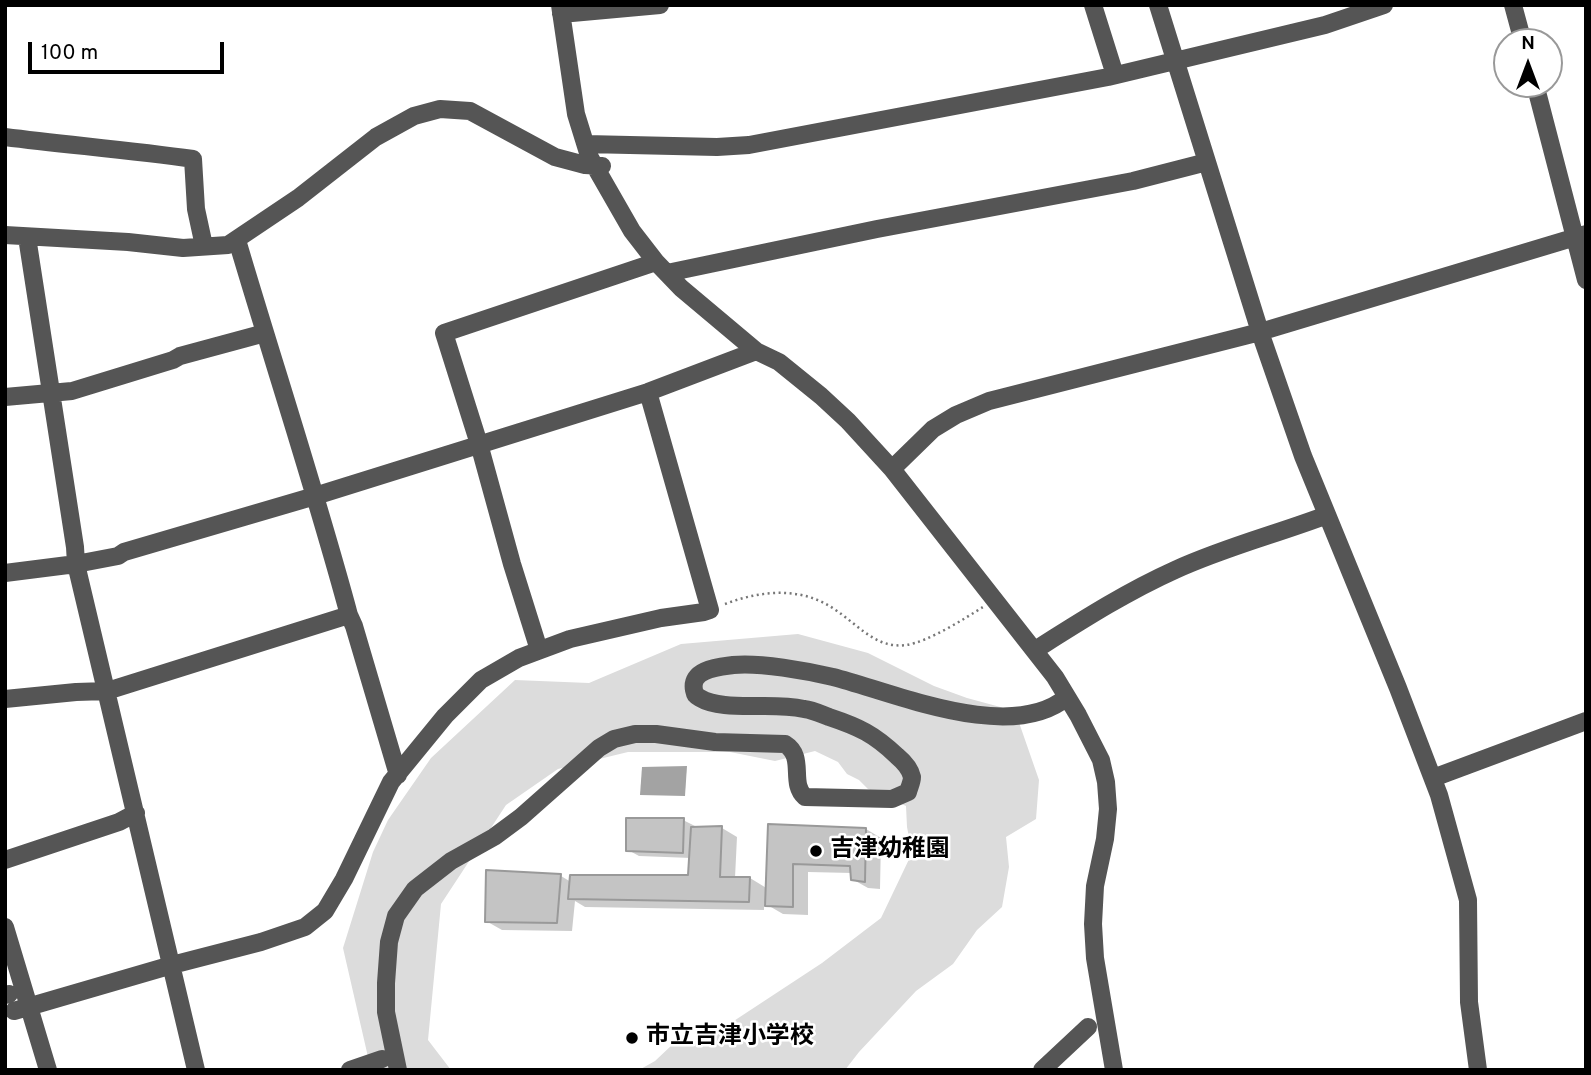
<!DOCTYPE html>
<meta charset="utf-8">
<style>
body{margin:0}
#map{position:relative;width:1591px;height:1075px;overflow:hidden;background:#fff;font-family:Overpass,sans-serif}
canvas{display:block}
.frame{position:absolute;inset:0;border:7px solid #000;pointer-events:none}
.north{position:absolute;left:1493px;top:28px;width:70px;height:70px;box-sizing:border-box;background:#fff;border:2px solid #999;border-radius:50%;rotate:0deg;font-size:19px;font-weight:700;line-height:28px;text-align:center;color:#000}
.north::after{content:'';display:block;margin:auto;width:24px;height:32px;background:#000;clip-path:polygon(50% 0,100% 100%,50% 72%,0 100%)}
.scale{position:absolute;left:28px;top:42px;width:196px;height:32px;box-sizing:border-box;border:4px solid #000;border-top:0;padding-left:9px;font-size:21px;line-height:24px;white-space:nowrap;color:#000;-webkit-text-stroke:5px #fff;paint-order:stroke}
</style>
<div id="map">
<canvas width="1591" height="1075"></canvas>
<div class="frame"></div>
<div class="north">N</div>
<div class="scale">100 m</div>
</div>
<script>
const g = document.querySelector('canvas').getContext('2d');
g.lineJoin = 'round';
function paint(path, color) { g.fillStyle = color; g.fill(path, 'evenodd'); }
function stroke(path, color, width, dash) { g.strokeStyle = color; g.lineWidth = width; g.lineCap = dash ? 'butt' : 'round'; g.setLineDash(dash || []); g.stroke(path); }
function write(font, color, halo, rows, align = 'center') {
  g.font = font + ' Overpass,"Noto Sans JP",sans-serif'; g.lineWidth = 5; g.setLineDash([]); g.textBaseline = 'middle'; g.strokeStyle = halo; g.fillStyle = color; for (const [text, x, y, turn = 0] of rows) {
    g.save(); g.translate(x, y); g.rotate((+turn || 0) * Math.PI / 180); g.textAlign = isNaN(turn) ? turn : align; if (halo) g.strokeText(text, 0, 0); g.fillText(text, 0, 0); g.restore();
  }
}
paint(new Path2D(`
 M798 634 868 653 934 686 967 698 1015 711 1039 780 1036 819 1006 837 1009 867 1002 907 977 930 953 964 916 991 859 1052 845 1070H639L655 1061 673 1044 693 1042 714 1034 822 963 881 918 912 853 907 827 906 806 868 789 859 780 847 774 838 762 815 751 775 761 730 752H628L558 769 506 805 441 904 428 1040 451 1070H371L343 948 373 852 388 820 431 758 515 680 589 683 681 644Z`), '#dcdcdc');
paint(new Path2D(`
 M687 766 685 796 640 795 642 767Z`), '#a3a3a3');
paint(new Path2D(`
 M683 820 695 826V828H722L737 837 735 878H750L768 889 770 826 866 829 881 838 880 889 868 888 852 879V873L808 872V915L783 914 764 903V910L585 907 575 901 572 931 502 930 486 921 488 872 561 876 571 882 690 877 691 858 639 856 628 850Z`), '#0003');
const building = new Path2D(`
 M626 818H684L683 853 626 851Z
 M768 824 866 828 865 882 851 880 850 866 793 864V907L765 906Z
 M722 826 720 877H750L749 902 568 899 570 875H688L691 827Z
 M486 870 561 874 557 923 485 922Z`);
paint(building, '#c4c4c4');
stroke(building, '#999', 2);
stroke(new Path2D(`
 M725 604C762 590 803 586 837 611 859 626 877 649 906 645 928 642 964 619 983 607`), '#777', 2.5, [2, 3.5]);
stroke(new Path2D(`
 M560 5 576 114 589 156 632 231 656 262 681 288 756 351 779 362 821 396 848 421 892 469 1055 677 1078 715 1101 760 1106 782 1108 809 1105 839 1095 886 1093 924 1095 958 1114 1070
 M1093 5 1115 75
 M1158 5 1261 335 1303 456 1398 688 1439 795 1468 900 1469 1002 1478 1070
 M1513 5 1523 42
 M561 14 660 5
 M1535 84 1586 280
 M5 137C68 145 130 150 193 159L196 209 204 246
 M586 144 717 147 749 145 1108 77 1325 25 1384 5
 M5 235 128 242 183 248 228 245 298 198 376 137 414 116 440 109 470 111 555 157 585 165 602 166
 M27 237 75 547 76 564 196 1070
 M237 240C274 365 315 489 349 615L354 626 398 775
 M667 273 877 229 1133 181 1207 162
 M5 397 72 391 173 360 180 356 265 333
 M892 469 933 429 956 415 989 401 1260 332 1586 234
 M5 573 76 564 118 556 124 552 315 496 648 392 756 351
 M539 650 512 564 479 444 444 333 656 262
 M1035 650C1081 621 1126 592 1175 570 1225 547 1277 534 1327 515
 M5 699 76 692 107 691 349 615
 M1433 778 1586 721
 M5 860 119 822 136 813
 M5 927 48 1070
 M5 995 9 994
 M14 1011 172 965 261 942 305 927 325 911 344 879 391 782 445 716 481 680 519 658 570 639 661 618 704 612 710 610 648 392
 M350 1070 382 1059
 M398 1070 386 1012V983L389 942 396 916 415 889 451 861 494 837 521 817 599 748 614 739 635 734H656L715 742 785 744C806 757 789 783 805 797L892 799 908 792C909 788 912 782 912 777 910 768 903 761 897 756 874 734 859 727 829 717 821 714 813 710 804 709 786 705 769 706 751 706 736 706 713 706 700 698 695 695 695 695 694 690 690 669 719 667 733 665 759 662 807 671 833 677 895 693 1011 744 1067 697
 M1042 1070 1088 1027`), '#555', 18);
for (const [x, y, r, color] of [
 [816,851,7,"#000"],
 [632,1038,7,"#000"]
]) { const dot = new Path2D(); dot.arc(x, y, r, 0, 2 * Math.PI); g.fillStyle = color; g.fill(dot); stroke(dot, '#fff', 2.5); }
write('bold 24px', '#000', '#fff', [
 ["吉津幼稚園",830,851],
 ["市立吉津小学校",646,1038]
], 'left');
</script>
